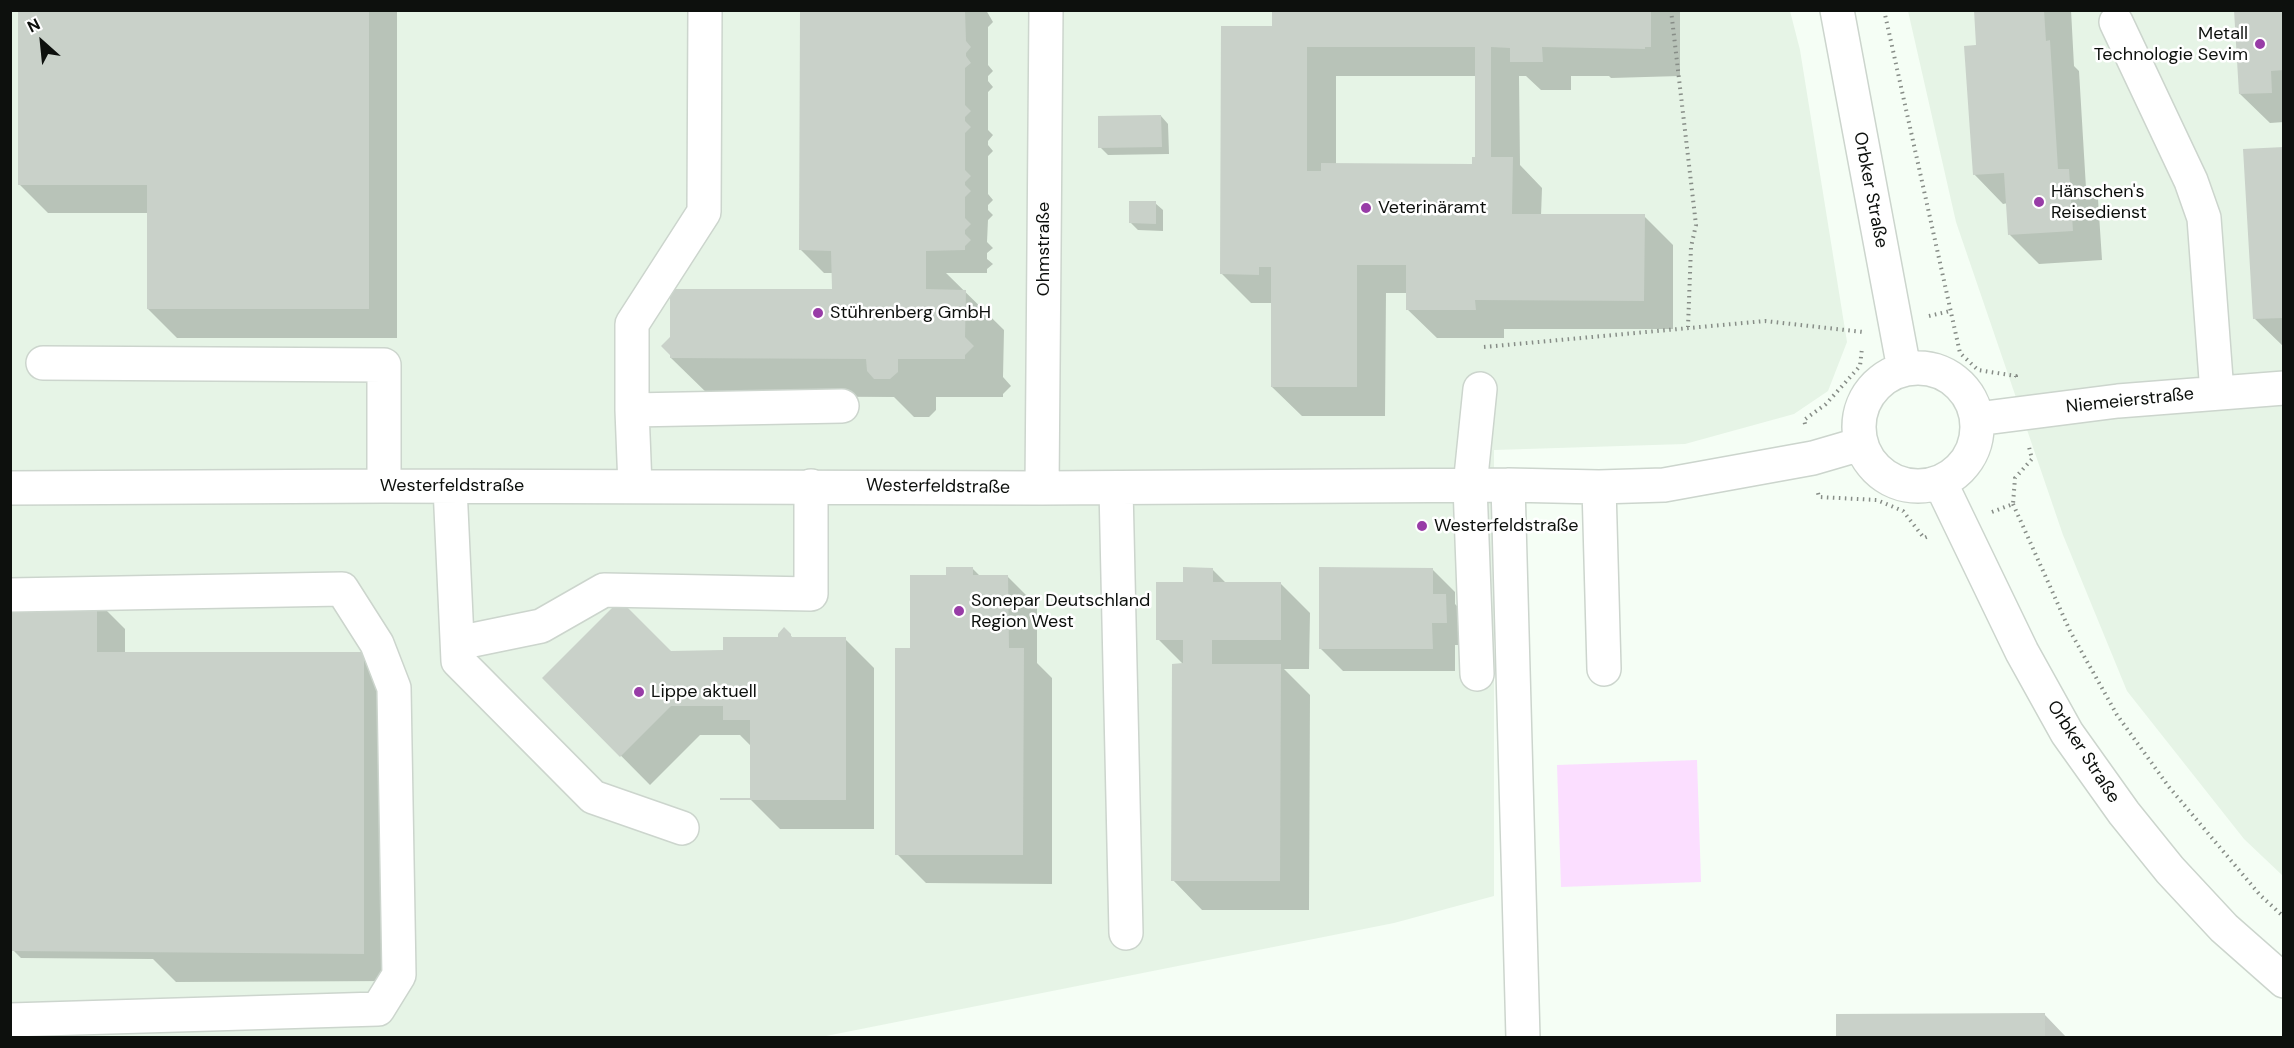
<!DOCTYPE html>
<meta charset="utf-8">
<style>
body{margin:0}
#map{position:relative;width:2294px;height:1048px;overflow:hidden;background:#f5fef5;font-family:"DM Sans",sans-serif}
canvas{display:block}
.frame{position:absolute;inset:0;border:12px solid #0d100d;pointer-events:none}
.north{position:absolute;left:12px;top:12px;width:60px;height:60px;-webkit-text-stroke:4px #fff;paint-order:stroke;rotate:333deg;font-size:16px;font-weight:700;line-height:24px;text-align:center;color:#0d100d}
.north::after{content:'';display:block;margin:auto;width:21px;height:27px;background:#0d100d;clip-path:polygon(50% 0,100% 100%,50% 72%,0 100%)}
</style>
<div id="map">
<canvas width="2294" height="1048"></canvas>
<div class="frame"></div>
<div class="north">N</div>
</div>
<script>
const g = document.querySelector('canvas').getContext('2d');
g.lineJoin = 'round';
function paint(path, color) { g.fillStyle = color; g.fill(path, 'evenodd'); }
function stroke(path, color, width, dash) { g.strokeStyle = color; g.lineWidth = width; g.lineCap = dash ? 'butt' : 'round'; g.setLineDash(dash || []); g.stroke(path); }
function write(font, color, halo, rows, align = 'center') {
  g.font = font + ' "DM Sans",sans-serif'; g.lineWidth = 5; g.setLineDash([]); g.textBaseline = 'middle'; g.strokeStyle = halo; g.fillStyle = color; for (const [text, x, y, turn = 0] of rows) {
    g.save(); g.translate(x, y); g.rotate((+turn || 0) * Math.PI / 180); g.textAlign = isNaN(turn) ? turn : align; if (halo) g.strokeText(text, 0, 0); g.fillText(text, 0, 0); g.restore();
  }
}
paint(new Path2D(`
 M10 11H1790L1800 50 1847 342 1828 391 1794 414 1685 444 1494 450V896L1394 923 821 1037H11Z
 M1908 11H2283V876L2244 839 2127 691 2063 535 1956 222Z`), '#e6f4e6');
paint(new Path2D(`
 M1697 760 1701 882 1561 887 1557 765Z`), '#fbdeff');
paint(new Path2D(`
 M19 10H397V338H177L148 309V213H48L19 184Z
 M802 10H986L993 22 988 27V65L993 71 988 76V81L993 87 988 92V130L993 135 988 141V145L993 151 988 156V194L993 200 988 205V210L993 215 988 220 987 242 993 248 987 253V259L993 264 987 269V273H946L1004 330 1003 377 1011 386 1003 394V397H936V410L929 417H914L894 397 710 396 671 358 834 291V273H824L801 250Z
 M1273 10H1680V76L1611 78 1609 76H1571V90H1541L1526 76H1519L1520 165 1542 188 1541 216H1644L1673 245V329H1504V338H1437L1407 309V293H1386L1385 416H1302L1272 387V303H1251L1222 274 1273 28ZM1336 76H1477L1476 158 1473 165H1336Z
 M1975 10H2071L2074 66 2079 71 2086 188 2098 199 2102 260 2039 264 2010 235 2008 203 2003 204 1974 174 1978 47Z
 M2284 10V122L2270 123 2240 94Z
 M1161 116 1168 124 1169 154 1108 155 1100 147Z
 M2284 148V347L2255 319Z
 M1155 203 1163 210V231L1138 230 1131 223Z
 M972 568 981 577H1008L1037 606V663L1052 678V884L926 883 897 854 911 649 948 577Z
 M1212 569 1227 584H1281L1310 613 1309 669H1284L1310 695 1309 910H1202L1173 880 1184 665 1158 639 1184 584Z
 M1432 569 1455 592V604L1469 618V645H1455V671H1343L1320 648Z
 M96 600 125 629V654L365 655 394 684V981L176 982 153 959 21 958 14 951Z
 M784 629 794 639H845L874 668V829H780L751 800V746L740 735H700L650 785 544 678 670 652H724L779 639Z
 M2045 1015 2067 1038H1837Z`), '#0003');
paint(new Path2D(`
 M18 10H369V309H147V185H18Z
 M800 10H965L966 41 971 47 966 53V56L971 63 965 68V105L971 111 965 117V121L971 127 965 133V170L971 176 965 182V185L971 191 965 197V218L971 224 965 230V234L971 240 965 246V250L926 251V289L966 290 965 337 974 346 965 355V359H898V372L890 379H874L867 371 866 359 670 358V355L661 346 670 337V289H832L831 251 799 250Z
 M1272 10H1651V47H1645V49L1542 47 1543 62H1510V48L1491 47V157H1513L1512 214H1645L1644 301 1475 300 1476 310H1406V265H1357V387H1271V267H1259V275L1220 274 1221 26H1272ZM1307 47H1475V157H1472V164L1321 163V171H1307Z
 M1974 10H2044L2046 41 2050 40 2058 169H2069L2073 231 2008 235 2004 173 1973 175 1964 46 1976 45Z
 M2234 10H2284V70L2271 71 2272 93 2239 94Z
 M1161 115 1162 147 1098 148V116Z
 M2284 147V318L2253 319 2243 149Z
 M1129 201H1156V224L1129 223Z
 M946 567H973V575H1008L1009 648H1024L1023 855H895V648H910V575H946Z
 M1183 567 1213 568V582H1281V640H1212V664H1281L1280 881H1171L1172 664 1183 663V640H1156V582H1183Z
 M1319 567 1433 568V594H1446L1447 623H1432L1433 649H1319Z
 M10 599H97V652H364V954L12 951Z
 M620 600 671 651 723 650V637H778V634L784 627 791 634V637H846V800H720V798H750V720H723V706H671L620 757 542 678Z
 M2045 1013V1038H1836V1014Z`), '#c9d1c9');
const minor = new Path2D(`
 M1837 10 1904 369
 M2116 22 2191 181 2204 218 2217 393
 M43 363 384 365V486
 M1859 427a59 59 0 1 1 118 0a59 59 0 1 1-118 0Z
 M632 410 842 406
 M1977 419 2118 401 2284 388
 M1940 482 2022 652 2067 733 2124 813 2170 870 2224 928 2284 981
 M1508 485 1523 1038
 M635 486 632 410V324L704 212 705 10
 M450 487 458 661 593 797 682 828
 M1599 487 1604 669
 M10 488 384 486 1042 488 1508 485 1599 487 1664 485 1813 458 1861 444
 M1042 488 1046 10
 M1116 488 1126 933
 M10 595 342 589 377 644 394 688 399 975 378 1009 10 1020
 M458 643 541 626 604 590 811 594V486
 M1477 674 1470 486 1480 389`);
stroke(minor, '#ccd5cd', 36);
stroke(new Path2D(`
 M1671 10 1696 225 1691 247 1688 327
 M1884 10 1960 353 1978 370 2016 376V378
 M1929 316 1950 311
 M1484 347 1765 321 1863 332
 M1805 424 1804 420 1826 404 1860 366 1862 348
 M1818 493 1819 497 1877 500 1903 511 1924 538 1929 536
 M2013 504 2070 631 2117 715 2169 787 2260 895 2284 917
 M1992 512 2013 504 2015 478 2032 459 2029 447`), '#878d87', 4, [1.5, 4.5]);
stroke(minor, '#fff', 33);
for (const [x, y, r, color] of [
 [2260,44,6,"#983ca7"],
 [2039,202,6,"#983ca7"],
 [1366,208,6,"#983ca7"],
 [818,313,6,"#983ca7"],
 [1422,526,6,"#983ca7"],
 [959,611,6,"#983ca7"],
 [639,692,6,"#983ca7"]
]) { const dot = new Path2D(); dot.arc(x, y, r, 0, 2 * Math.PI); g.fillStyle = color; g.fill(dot); stroke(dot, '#fff', 2); }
write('18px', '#0d100d', '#fff', [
 ["Metall",2248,34,"right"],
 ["Technologie Sevim",2248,55,"right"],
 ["Hänschen's",2051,192],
 ["Reisedienst",2051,213],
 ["Veterinäramt",1378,208],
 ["Stührenberg GmbH",830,313],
 ["Westerfeldstraße",1434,526],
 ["Sonepar Deutschland",971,601],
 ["Region West",971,622],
 ["Lippe aktuell",651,692]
], 'left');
write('18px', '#0d100d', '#fff', [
 ["Orbker Straße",1870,190,79],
 ["Ohmstraße",1044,249,-90],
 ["Niemeierstraße",2130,401,-6],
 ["Westerfeldstraße",452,486],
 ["Westerfeldstraße",938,487,1],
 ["Orbker Straße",2083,752,57]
]);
</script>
